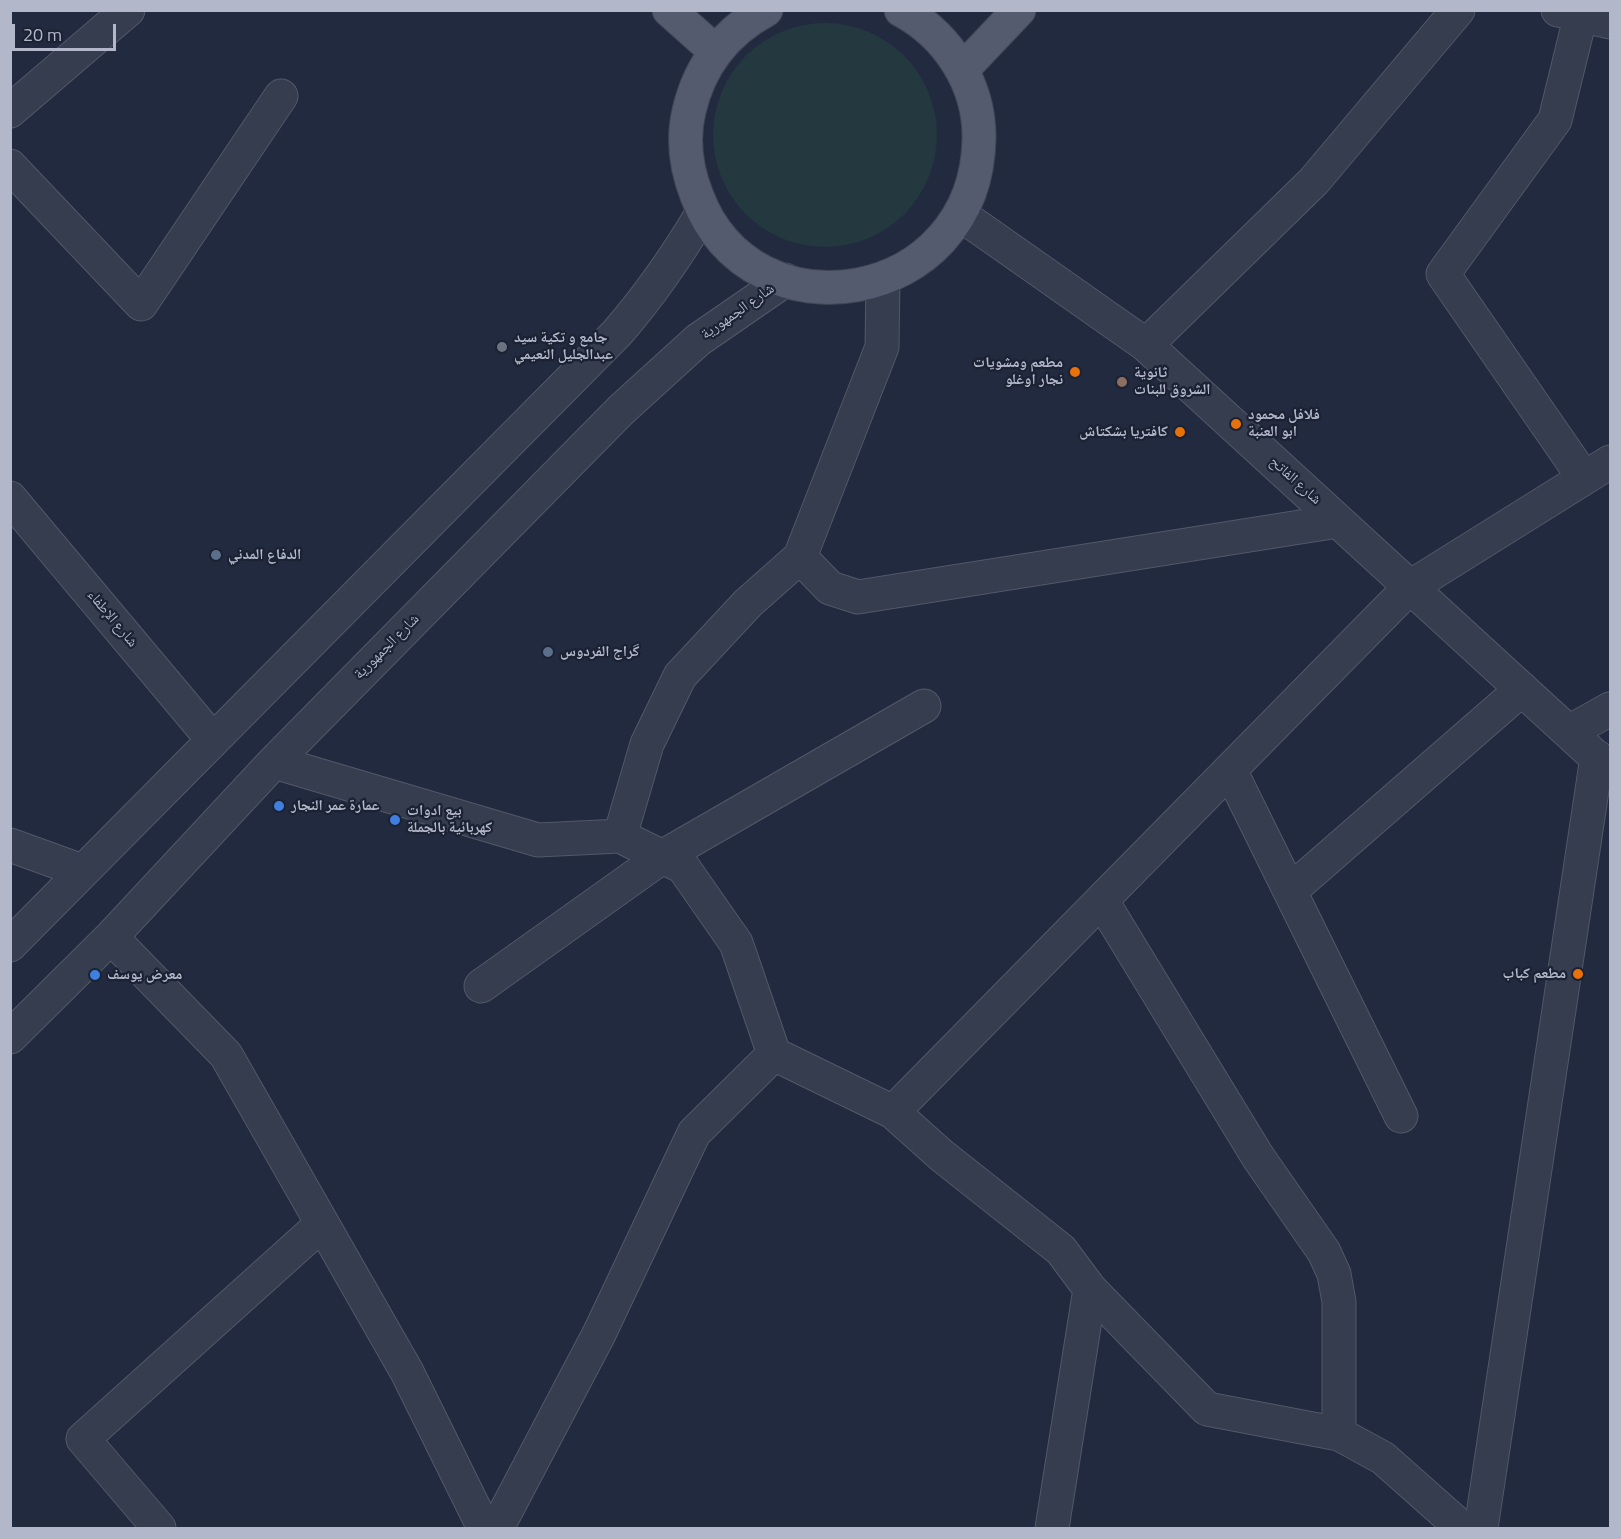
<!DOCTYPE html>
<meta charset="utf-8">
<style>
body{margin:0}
#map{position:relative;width:1621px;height:1539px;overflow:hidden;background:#222a3f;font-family:"Titillium Web",sans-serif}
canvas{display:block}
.frame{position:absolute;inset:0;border:12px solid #b2b8ca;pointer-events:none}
.scale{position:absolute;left:12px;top:24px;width:104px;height:27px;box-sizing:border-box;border:3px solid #b2b8ca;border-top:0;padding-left:8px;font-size:18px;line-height:21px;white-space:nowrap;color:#b2b8ca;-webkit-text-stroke:4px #1b2233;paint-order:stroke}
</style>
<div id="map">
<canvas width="1621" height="1539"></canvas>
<div class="frame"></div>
<div class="scale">20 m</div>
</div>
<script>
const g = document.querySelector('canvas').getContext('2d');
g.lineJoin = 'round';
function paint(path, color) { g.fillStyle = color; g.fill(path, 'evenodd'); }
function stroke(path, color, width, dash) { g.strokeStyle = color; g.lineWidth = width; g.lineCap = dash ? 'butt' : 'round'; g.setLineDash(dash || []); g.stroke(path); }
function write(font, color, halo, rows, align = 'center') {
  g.font = font + ' "Titillium Web","Noto Naskh Arabic",sans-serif'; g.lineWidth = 4.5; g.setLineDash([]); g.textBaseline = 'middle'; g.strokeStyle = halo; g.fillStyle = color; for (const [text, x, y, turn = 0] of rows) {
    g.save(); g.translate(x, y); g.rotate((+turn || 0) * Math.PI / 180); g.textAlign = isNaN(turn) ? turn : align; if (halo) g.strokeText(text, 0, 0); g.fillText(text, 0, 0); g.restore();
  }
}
paint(new Path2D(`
 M713 135a112 112 0 1 1 224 0a112 112 0 1 1-224 0Z`), '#24383f');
const minor = new Path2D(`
 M1558 10 1610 22
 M1582 10 1555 120 1443 274 1584 478
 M10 111 128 10
 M10 166 141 304 281 96
 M961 215 1146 345 1610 770
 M1146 345 1314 181 1458 10
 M10 498 213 740
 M800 557 830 588 858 597 1338 521
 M1569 732 1610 709
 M274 762 538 840 620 836 683 867 736 943 774 1054 694 1133 599 1334 497 1528
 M1230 770 1401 1116
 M620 836 647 744 680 676 748 603 800 557 882 347 883 280
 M10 845 82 871
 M1290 891 1522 689
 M1102 901 1258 1157 1324 1252 1334 1274 1339 1302V1434
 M111 937 226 1055 407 1372 484 1528
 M10 945 617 333C650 295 677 256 703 212
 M481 986 662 857 924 706
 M10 1037 111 937 274 762 621 410 698 340 785 280
 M774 1054 893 1112 941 1155 1061 1250 1090 1289 1207 1409 1339 1434 1383 1458 1462 1528
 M893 1112 1410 587 1610 462
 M159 1528 83 1439 322 1224
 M1052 1528 1090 1289
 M1481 1528 1597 757`);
const major = new Path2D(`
 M669 10 715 51
 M766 10C725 32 699 67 689 111 682 140 686 168 697 196 752 342 976 306 979 139 980 85 948 35 901 10
 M963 69 1019 10`);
stroke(minor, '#515869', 35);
stroke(major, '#3f4657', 35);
stroke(minor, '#363d4e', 33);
stroke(major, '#545b6f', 33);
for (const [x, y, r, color] of [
 [502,347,6,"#6b7280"],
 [1075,372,6,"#e8710a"],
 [1122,382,6,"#8d6e63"],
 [1236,424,6,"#e8710a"],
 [1180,432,6,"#e8710a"],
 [216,555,6,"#5c6f8a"],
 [548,652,6,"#5c6f8a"],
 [279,806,6,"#3f7fe0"],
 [395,820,6,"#3f7fe0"],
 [1578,974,6,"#e8710a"],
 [95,975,6,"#3f7fe0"]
]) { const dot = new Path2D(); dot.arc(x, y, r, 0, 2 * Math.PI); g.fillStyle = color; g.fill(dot); stroke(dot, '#1b2233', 2); }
write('15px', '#b2b8ca', '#1b2233', [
 ["شارع الجمهورية",738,312,-35],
 ["شارع الفاتح",1295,481,42],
 ["شارع الإطفاء",112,619,50],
 ["شارع الجمهورية",387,647,-45]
]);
write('bold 15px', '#b2b8ca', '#1b2233', [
 ["جامع و تكية سيد",514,338],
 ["عبدالجليل النعيمي",514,355],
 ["مطعم ومشويات",1063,363,"right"],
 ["نجار اوغلو",1063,380,"right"],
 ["ثانوية",1134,373],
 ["الشروق للبنات",1134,390],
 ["فلافل محمود",1248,415],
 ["ابو العنبة",1248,432],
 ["كافتريا بشكتاش",1168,432,"right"],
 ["الدفاع المدني",228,555],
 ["گراج الفردوس",560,652],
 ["عمارة عمر النجار",291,806],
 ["بيع ادوات",407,811],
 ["كهربائية بالجملة",407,828],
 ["مطعم كباب",1566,974,"right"],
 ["معرض يوسف",107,975]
], 'left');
</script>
